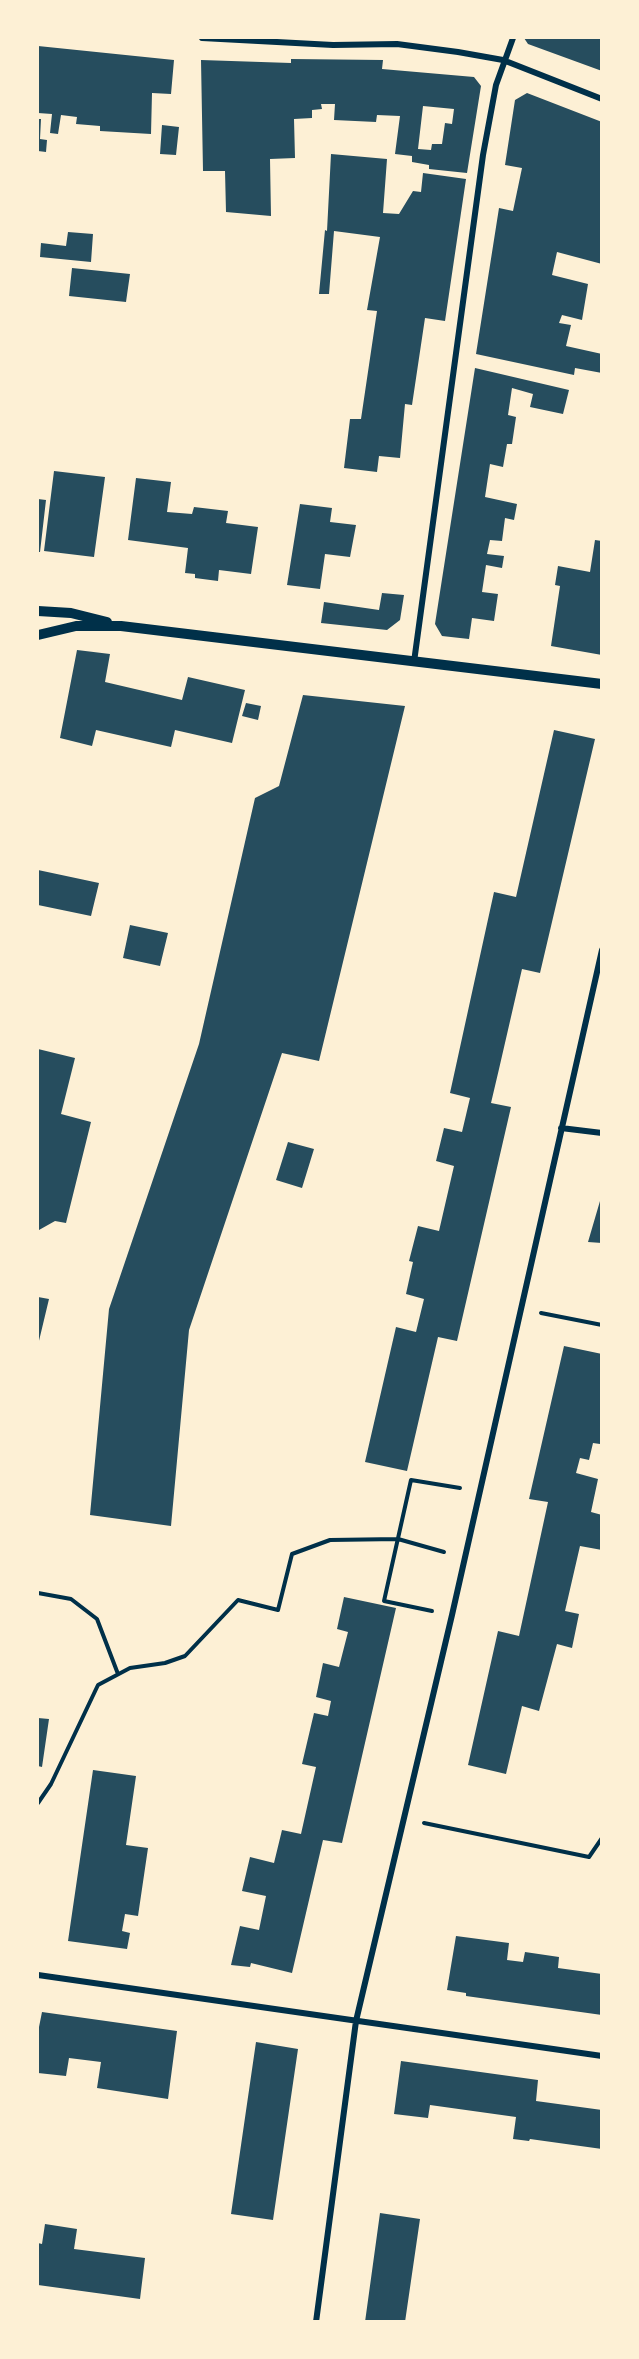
<!DOCTYPE html>
<style>
body{margin:0}
#map{position:relative;width:639px;height:2359px;overflow:hidden;background:#fdf0d5;font-family:"Exo 2",sans-serif}
canvas{display:block}
.frame{position:absolute;inset:0;border:39px solid #fdf0d5;pointer-events:none}
</style>
<div id="map">
<canvas width="639" height="2359"></canvas>
<div class="frame"></div>
</div>
<script>
const g = document.querySelector('canvas').getContext('2d');
g.lineJoin = 'round';
function paint(path, color) { g.fillStyle = color; g.fill(path, 'evenodd'); }
function stroke(path, color, width, dash) { g.strokeStyle = color; g.lineWidth = width; g.lineCap = dash ? 'butt' : 'round'; g.setLineDash(dash || []); g.stroke(path); }
paint(new Path2D(`
 M524 38 602 39V71L528 44Z
 M38 46 174 60 171 94 152 93 151 134 100 131V126L76 124 77 117 61 115 58 134 50 133 52 114 38 113Z
 M291 59 383 60 382 69 474 77 481 86 467 173 429 169V165L412 162V156L395 154 400 116 377 115 376 122 334 120 335 104H321L322 109 312 110V118L294 119 295 158 270 159 271 216 226 212 225 171H203L201 60 291 63ZM423 106 454 109 452 124 445 123 442 144H432L431 150 418 149Z
 M527 93 602 122V264L557 252 552 275 588 284 582 320 562 315 559 323 571 325 566 346 602 354V373L575 368 574 375 476 354 499 208 513 211 522 168 505 165 515 100Z
 M38 119H41L40 139 47 140 46 152 38 151Z
 M162 125 179 127 176 155 160 154Z
 M331 154 387 159 383 213 399 214 413 191 421 192 423 173 466 179 445 321 425 318 412 405 405 404 400 458 379 456 377 472 344 468 350 419H361L377 311 367 310 380 237 334 231 329 294H319L325 230 327 231Z
 M68 232 93 234 91 262 40 257 41 243 66 246Z
 M72 268 130 274 126 302 69 296Z
 M475 368 569 390 563 414 530 407 533 394 512 388 508 415 516 417 512 444H507L503 467 490 464 485 497 517 504 514 520 505 518 502 541 490 540 487 554 504 556 502 568 486 565 482 592 498 594 494 621 472 618 469 639 442 636 435 624Z
 M54 471 105 477 94 557 44 551Z
 M136 478 171 482 167 512 192 514 194 507 228 511 226 523 258 527 251 574 219 570 218 581 195 578V574L185 573 188 548 128 540Z
 M38 499 46 500 40 552H38Z
 M300 504 332 508 330 522 356 525 350 557 325 554 320 589 287 585Z
 M595 540 602 541V655L551 646 560 586 555 585 558 566 590 572Z
 M382 593 404 595 400 620 387 630 321 623 324 602 379 610Z
 M77 650 110 654 105 682 182 700 188 677 245 690 232 743 175 730 171 747 96 730 92 746 60 738Z
 M303 695 405 706 319 1061 282 1053 189 1330 171 1526 90 1515 109 1309 199 1044 255 798 279 786Z
 M246 703 261 706 258 720 242 716Z
 M554 730 595 739 540 973 522 969 499 1069 491 1103 511 1107 457 1341 438 1337 407 1471 365 1462 396 1327 416 1332 424 1299 406 1294 413 1262 409 1261 418 1226 439 1231 454 1166 436 1161 444 1128 462 1132 470 1098 450 1093 494 892 516 897Z
 M38 870 99 883 91 916 38 905Z
 M130 925 168 933 160 966 123 958Z
 M38 1049 75 1058 61 1114 91 1122 66 1223 55 1221 39 1230Z
 M288 1142 314 1149 302 1188 276 1180Z
 M600 1201H602V1243L588 1242Z
 M38 1297 49 1299 38 1345Z
 M564 1346 602 1354V1439L600 1444 593 1443 589 1460 580 1458 576 1473 598 1479 591 1512 602 1515V1550L580 1546 565 1611 579 1614 572 1648 557 1644 539 1711 522 1706 506 1774 468 1765 498 1631 519 1636 548 1502 529 1499Z
 M344 1597 396 1608 342 1843 323 1840 292 1973 251 1963 250 1967 231 1965 240 1926 259 1930 266 1896 242 1891 250 1857 274 1863 282 1830 301 1834 316 1767 302 1764 314 1713 328 1716 331 1701 316 1697 323 1663 339 1667 348 1632 337 1629Z
 M38 1718 49 1719 42 1767 38 1766Z
 M93 1770 136 1776 126 1845 148 1848 138 1916 125 1914 122 1931 130 1933 127 1949 68 1941Z
 M456 1936 509 1943 507 1960 523 1962 525 1952 559 1957 558 1968 602 1974V2015L466 1996V1993L447 1990Z
 M42 2012 177 2031 168 2099 97 2088 101 2062 69 2058 66 2076 38 2073V2032Z
 M256 2042 298 2049 273 2220 231 2214Z
 M401 2061 538 2080 536 2101 602 2110V2149L530 2139 529 2141 513 2139 516 2117 430 2105 428 2118 394 2114Z
 M380 2213 420 2219 405 2322H365Z
 M45 2224 77 2229 74 2249 145 2258 140 2299 38 2285V2243L42 2244Z`), '#264d5e');
stroke(new Path2D(`
 M541 1313 602 1325
 M38 1593 71 1599 97 1619 118 1674
 M432 1611 384 1601 411 1480 460 1488
 M38 1803 51 1784 98 1685 130 1668 165 1663 185 1656 238 1600 278 1610 292 1554 330 1540 398 1539 444 1552
 M424 1823 589 1857 602 1838`), '#003049', 4);
stroke(new Path2D(`
 M202 38 333 45 397 44 458 52 503 60 602 99
 M414 662 483 155 496 85 513 38
 M561 1128 602 1133
 M38 1975 602 2056
 M316 2322 356 2021 452 1615 602 950`), '#003049', 6);
stroke(new Path2D(`
 M38 611 71 613 107 622
 M38 635 76 626H121L602 684`), '#003049', 10);
</script>
